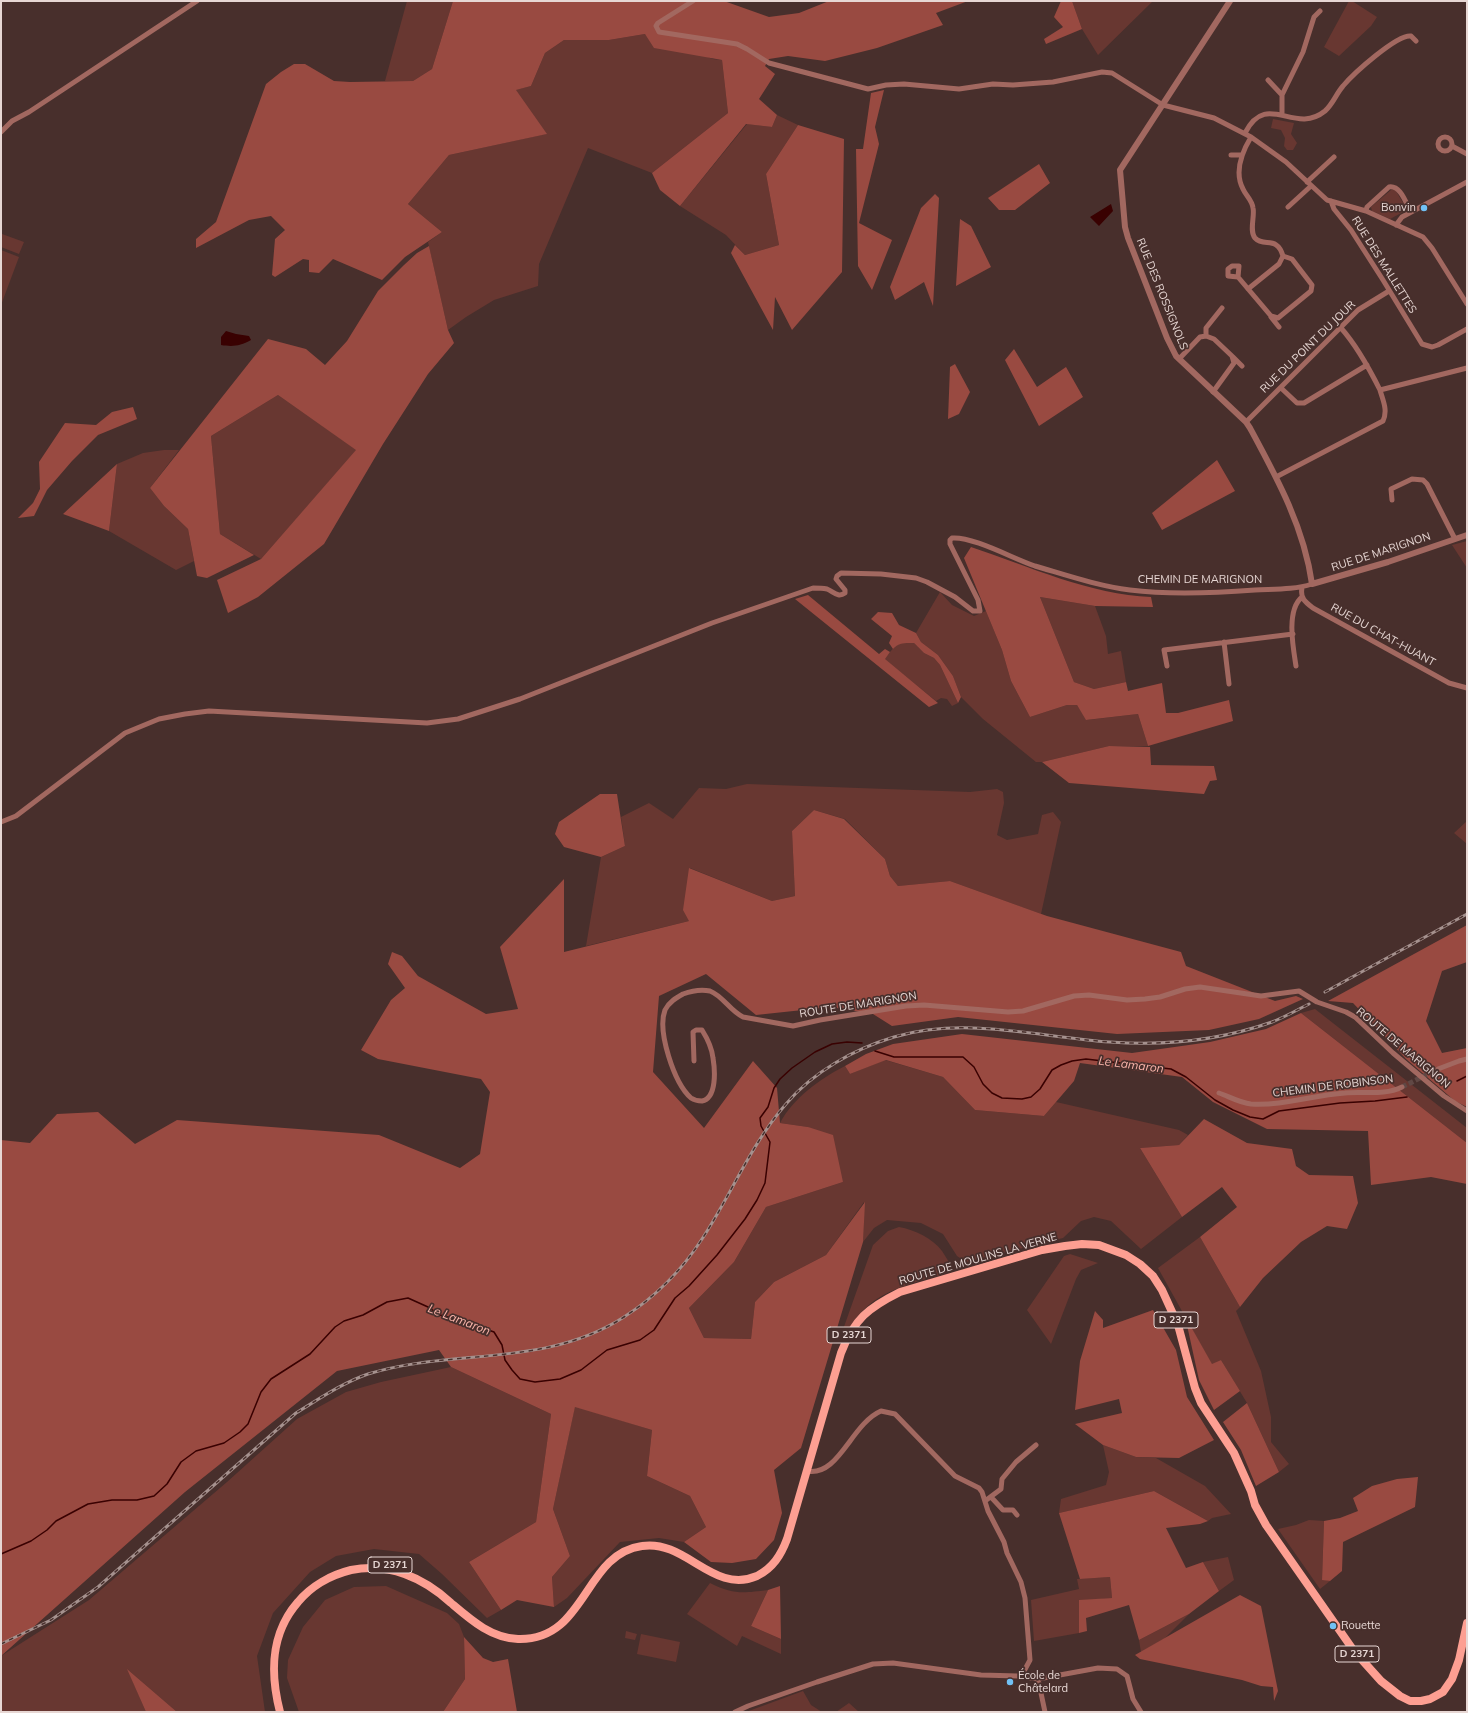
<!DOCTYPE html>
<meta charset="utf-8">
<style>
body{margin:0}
#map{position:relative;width:1468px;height:1713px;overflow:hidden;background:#482f2c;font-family:Mulish,sans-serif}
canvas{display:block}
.frame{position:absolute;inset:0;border:2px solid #e7d7d4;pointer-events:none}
</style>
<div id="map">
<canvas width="1468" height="1713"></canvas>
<div class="frame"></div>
</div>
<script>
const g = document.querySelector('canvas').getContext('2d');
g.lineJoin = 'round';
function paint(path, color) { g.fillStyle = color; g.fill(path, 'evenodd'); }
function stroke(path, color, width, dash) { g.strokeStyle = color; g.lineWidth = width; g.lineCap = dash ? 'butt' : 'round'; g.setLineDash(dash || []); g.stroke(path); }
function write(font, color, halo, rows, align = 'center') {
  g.font = font + ' Mulish,sans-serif'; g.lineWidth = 3.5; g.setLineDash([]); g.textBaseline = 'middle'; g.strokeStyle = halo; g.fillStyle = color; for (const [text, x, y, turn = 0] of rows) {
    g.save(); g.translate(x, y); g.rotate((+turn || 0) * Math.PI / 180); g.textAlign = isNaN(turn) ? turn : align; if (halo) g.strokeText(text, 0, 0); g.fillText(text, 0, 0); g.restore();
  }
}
paint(new Path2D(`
 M407 1H453L432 69 413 81H385Z
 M1072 1H1153L1098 55 1082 29Z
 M1349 1H1352L1377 17 1371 26 1339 56 1324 47Z
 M645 34 713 59 722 60 728 113 652 173 588 148 539 264 538 286 494 300 466 317 448 330 428 242 442 232 408 204 449 155 546 134 515 90 531 86 545 53 564 40H609Z
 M777 115 798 125 766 174 779 245 745 255 726 235 680 206 747 124 772 127Z
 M1273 119 1294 123 1291 134 1297 143 1293 150H1287L1284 146 1285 138 1281 130 1271 128Z
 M1394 189 1396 191 1406 208 1405 211 1390 219 1372 211 1371 207 1391 190Z
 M2 234 24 242 19 254 1 247Z
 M1 250 19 257 1 305Z
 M278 395 357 450 261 559 220 534 211 436Z
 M164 450H179L150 488 164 506 188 529 194 561 176 570 109 531 117 464 143 453Z
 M1467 541V568L1452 545Z
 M940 592 952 605 974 616 986 611 1002 650 1011 681 1030 717 1067 705H1077L1087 720 1138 714 1148 746H1109L1042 762H1036L983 719 961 697 953 676 938 655 921 642 916 633Z
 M1040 597 1095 606 1106 636 1108 654 1121 651 1126 682 1094 689 1074 682Z
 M902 643H914L924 653 934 658 940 665 958 703 952 706 947 699 941 698 936 701 884 659 896 645Z
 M747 784 970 792 997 789 1003 792 1004 803 997 835 1007 840 1038 834 1042 815 1053 812 1061 822 1041 914 950 881 898 886 890 876 885 859 845 819 814 810 792 831 795 896 772 901 690 868 689 921 586 946 601 857 625 846 621 817 649 803 673 819 699 788 726 789Z
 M1467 821V844L1454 833Z
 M1315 1009 1467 1128V1143L1301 1013Z
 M885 1060 943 1077 975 1110 1044 1116 1056 1102 1179 1130 1188 1135 1179 1145 1140 1148 1182 1217 1141 1249 1111 1221 1094 1217 1081 1221 1063 1238 966 1262 957 1256 943 1234 921 1223 887 1220 874 1228 863 1242 864 1202 826 1255 774 1282 755 1302 751 1339 704 1338 689 1308 734 1262 766 1207 843 1182 808 1127 780 1123C794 1097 820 1079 845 1066L850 1074Z
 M899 1227C915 1230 932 1238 942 1251 946 1257 949 1263 954 1269 944 1275 932 1277 922 1280 880 1293 862 1303 841 1342L840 1338 873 1245 888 1231Z
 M1200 1237 1240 1307 1236 1311 1261 1371 1271 1417V1442L1289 1464 1279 1472 1247 1403 1221 1360 1212 1365 1158 1268Z
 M1070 1254 1098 1263 1081 1270 1076 1279 1051 1344 1027 1310 1064 1256Z
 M451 1367 551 1414 536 1522 469 1562 501 1610 487 1618 442 1574 419 1554 374 1549 336 1556 310 1572 273 1613 257 1656 265 1712H177L128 1670 146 1712H1V1656L89 1600 227 1482 297 1419 346 1392 381 1382Z
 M575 1406 652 1430 647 1476 690 1496 706 1527 684 1542 659 1538 620 1542 567 1598 554 1607 552 1577 570 1556 553 1509Z
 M1103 1445 1136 1457 1156 1458 1205 1486 1231 1514 1212 1518 1208 1521 1154 1491 1059 1513 1061 1499 1106 1485 1109 1472Z
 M1309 1520 1324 1521 1322 1579 1330 1581 1320 1589 1278 1529 1296 1525Z
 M1228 1557 1234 1580 1219 1591 1203 1562Z
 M1110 1577 1112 1598 1079 1601V1633L1034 1641 1031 1600 1079 1589 1077 1579Z
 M710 1583C734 1595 743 1593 768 1590L751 1626 781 1639V1654L742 1636 737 1646 687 1614Z
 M386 1586 447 1613 459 1624 464 1637 465 1679 443 1712H299L287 1678 288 1660 303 1627 325 1600 354 1587Z
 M1189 1614 1164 1639 1141 1652 1139 1640Z
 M626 1631 637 1634 635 1640 625 1638Z
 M641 1634 680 1642 676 1662 637 1654Z
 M803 1691 811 1705 822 1712H746Z
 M849 1703 859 1712H836Z`), '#683731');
paint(new Path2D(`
 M453 1H724L769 17 799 13 829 1H968L936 13 943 25 877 48 825 61 788 56 769 59 765 66 775 74 759 99 777 115 772 127 746 124 680 206 660 190 652 173 728 113 722 60 654 48 645 34 609 40H564L545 53 531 86 516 90 547 134 449 155 408 204 442 232 405 257 382 280 333 259 319 273 309 272V260L303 259 275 277 272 275 275 239 285 230 271 216 249 220 196 248V239L216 222 266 84 281 72 294 64H305L334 81 350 82 413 81 432 69Z
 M1061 1H1072L1082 29 1046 44 1044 39 1063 27 1054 17Z
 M884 90 875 127 879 144 859 223 892 240 872 290 858 266 856 149H863L871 93Z
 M798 125 844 139 842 272 792 330 775 297 773 330 731 253 735 245 745 255 779 245 766 174Z
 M1039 164 1050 183 1015 210H999L988 198Z
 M935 194 939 198 933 306 924 282 895 300 890 287 921 208Z
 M960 219 971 226 991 267 956 286Z
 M429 246 448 330 454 343 428 374 383 444 324 544 258 597 228 613 217 580 261 559 356 450 278 395 211 436 220 534 254 555 207 578 197 576 188 529 164 506 150 488 268 339 306 349 325 365 347 341 378 291 404 265 417 253Z
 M1014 349 1037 387 1066 367 1083 397 1039 426 1005 360Z
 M955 364 970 392 959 414 948 419 950 367Z
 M133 407 137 419 98 435 72 461 47 490 34 516 18 518 33 503 40 489 39 462 65 423 96 425 112 412Z
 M1217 460 1235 491 1162 530 1152 513Z
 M117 464 109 531 63 514Z
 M971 547C1028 566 1091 595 1151 597L1153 607 1095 606 1040 597 1074 682 1094 689 1126 682 1128 691 1162 683 1166 713H1178L1229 700 1233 721 1148 746 1138 714 1086 720 1077 705H1067L1030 717 1011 681 1002 650 964 558Z
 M808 595 879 654 885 649 890 652 885 659 938 703 929 707 795 599Z
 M878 612 892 613 899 625 916 633 921 642 938 655 953 676 961 697 958 703 940 665 934 658 924 653 914 643C906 643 899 642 893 649L889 643 892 636 871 619Z
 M1109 746 1150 747 1151 765 1214 766 1217 780 1210 781 1204 794 1069 783 1042 762Z
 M600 794H617L625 846 601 857 564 847 555 834 559 822Z
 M814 810 844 819 885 859 890 876 898 886 950 881 1047 916 1181 952 1186 966 1275 1001 1296 996 1303 999 1259 1019 1209 1030 1117 1034 958 1017 892 1026 873 1014 831 1007 756 1015 706 974 659 996 653 1072 704 1128 753 1061 777 1088 780 1123 808 1127 833 1135 843 1182 766 1207 734 1262 689 1308 704 1338 751 1339 755 1302 774 1282 826 1255 865 1202 863 1242 801 1448 774 1470 782 1513 774 1540 756 1559 732 1563 711 1562 684 1542 706 1527 690 1496 647 1476 652 1430 575 1407 553 1509 570 1556 552 1577 554 1607 517 1600 501 1610 469 1562 536 1522 551 1414 451 1367 439 1350 337 1371 185 1492 1 1656V1140L30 1143 57 1114 98 1112 135 1144 177 1120 379 1135 460 1168 480 1154 490 1092 481 1079 378 1059 361 1050 391 1000 405 988 388 964 392 952 402 956 418 976 486 1014 518 1009 500 947 564 879V952L689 921 683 910 689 868 772 901 795 896 792 831Z
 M1467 925V962L1442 971 1426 1021 1442 1053 1467 1048V1107L1455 1101 1406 1059 1353 1003 1328 1001Z
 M1301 1013 1467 1143V1184L1431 1177 1371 1185 1368 1131 1267 1129 1213 1102 1182 1077 1080 1063 1074 1081 1044 1116 975 1110 943 1077 886 1060 850 1074 845 1066 866 1054 893 1044 962 1034 1132 1053 1210 1042 1266 1029Z
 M1204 1119 1247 1143 1292 1149 1296 1166 1309 1175 1353 1176 1358 1203 1347 1229 1327 1226 1301 1242 1263 1278 1240 1307 1200 1237 1237 1207 1222 1187 1182 1217 1140 1148 1179 1145Z
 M1153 1310 1176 1350 1187 1397 1214 1440 1179 1458 1136 1457 1103 1445 1075 1424 1122 1413 1119 1399 1075 1410 1080 1361 1095 1311 1103 1320V1328Z
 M1185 1316 1212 1364 1221 1360 1240 1391 1214 1410 1199 1380Z
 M1247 1403 1279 1472 1256 1486 1241 1450 1223 1422Z
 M1418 1477 1415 1507 1343 1542 1342 1571 1330 1581 1322 1580 1324 1521 1340 1518 1358 1511 1353 1498 1372 1486 1397 1479Z
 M1154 1491 1208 1521 1200 1524 1166 1528 1186 1568 1203 1562 1219 1591 1189 1614 1139 1640 1129 1605 1086 1618 1087 1631 1079 1633V1600L1112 1598 1110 1577 1080 1579 1059 1513Z
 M780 1586 781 1639 751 1626 768 1590Z
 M1240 1595 1261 1606 1278 1691 1274 1701 1273 1687 1261 1686 1242 1680 1140 1659 1135 1655Z
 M464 1637 483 1658 493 1662 508 1659 517 1712H443L465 1679Z
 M127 1669 177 1712H146Z`), '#994a41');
paint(new Path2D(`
 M1111 204 1113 211 1099 226 1090 217Z
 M226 331 236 334 249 336 251 340C240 346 233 347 221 345V337Z`), '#390101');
stroke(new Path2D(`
 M875 1051 894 1057H963L974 1067 983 1084 992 1093 1002 1098 1022 1099 1031 1097 1040 1089 1052 1070 1061 1065 1072 1061 1086 1059 1171 1069 1186 1077 1215 1100 1233 1110 1250 1117 1263 1119 1279 1111 1340 1103 1375 1101 1407 1097
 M1457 1081 1467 1076
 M1 1554 31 1541 47 1530 56 1521 88 1504 112 1500H137L154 1496 167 1484 181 1462 196 1451 224 1443 240 1432 248 1424 261 1392 271 1379 310 1354 335 1327 344 1321 363 1315 387 1302 408 1298 428 1307 440 1315 460 1320 494 1332 502 1345 505 1360 512 1370 520 1379 535 1382 560 1379 581 1370 607 1350 640 1340 654 1330 675 1298 689 1286 717 1255 745 1219 757 1200 765 1183 770 1142 761 1126 760 1118 768 1107 774 1088 780 1079 792 1068 815 1052 832 1044 847 1042 862 1043`), '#390101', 1.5);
stroke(new Path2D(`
 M1402 1087 1438 1069`), '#604845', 5, [5, 2.5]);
stroke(new Path2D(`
 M693 1 658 23 656 26 659 32 737 44 747 49 769 63 868 89 886 85 904 84 959 89 993 84 1013 85 1053 82 1102 72 1112 73 1163 105 1214 118 1251 137 1286 162 1327 200 1366 211 1423 237 1432 248 1467 304
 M1268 80 1282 95
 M1282 114V95L1303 52 1314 17 1320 11
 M1 132 12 121 29 112 197 1
 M1245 133C1267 90 1294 136 1325 111 1333 104 1336 94 1343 86 1353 74 1397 34 1411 36L1416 41
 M1438 144a7 7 0 1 1 14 0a7 7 0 1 1-14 0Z
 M1452 146 1467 154
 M1231 155H1242
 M1307 182 1334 157
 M1331 201 1334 209 1351 230 1383 280 1422 344 1432 347 1438 345 1467 329
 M1288 207 1311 186
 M1366 211 1367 207 1389 187C1401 185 1406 204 1411 212
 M1396 225 1402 217 1467 182
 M1238 277 1239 266H1232L1228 269V276L1238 277 1271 316 1278 318 1311 291 1312 285 1292 259 1283 256
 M1248 289 1279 264 1283 256C1277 235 1264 248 1255 238 1249 231 1255 216 1253 208 1252 200 1246 196 1243 189 1234 172 1242 152 1251 137
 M1271 317 1279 327
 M1341 328C1357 346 1369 368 1380 390
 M1206 336V328L1222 308
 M1233 357 1242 366
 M1179 359 1200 337 1206 336 1214 339 1232 356 1234 363 1213 392
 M1281 388 1297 403H1304L1367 365
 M1246 422 1358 310 1389 291
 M1276 477 1383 421C1388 410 1383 401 1380 390L1467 368
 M1392 500 1391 489 1412 479 1423 480 1427 484 1455 539
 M1302 588C1300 598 1305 602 1313 608L1449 683 1467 688
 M1224 642 1229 684
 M1167 666 1164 650 1293 634
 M1296 666C1293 647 1286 610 1302 597
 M1 822 16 816 125 733 159 719 185 714 209 711 427 723 458 719 520 699 712 623 813 588C818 588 822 588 827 589 834 592 838 598 845 593V590L836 579 837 576 841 573 881 574 916 578 927 582 955 597 973 611H980L978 600 950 544V540L952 538C972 536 1014 559 1035 566 1066 575 1098 586 1130 590 1169 595 1216 593 1255 590 1274 589 1294 590 1312 584
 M694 1061 693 1032 696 1030H702C707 1038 712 1049 713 1058 715 1070 717 1098 702 1101 698 1101 694 1100 691 1098 674 1083 657 1031 665 1010 669 1002 676 998 683 994 691 991 701 989 710 991 723 996 730 1011 743 1017L793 1026 820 1020 906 1006 924 1005 1008 1012 1023 1011 1074 996 1089 995 1127 1000 1145 999 1160 997 1185 989 1200 987 1261 996 1299 991 1317 1002 1346 1012 1355 1017 1393 1053 1444 1096 1467 1111
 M1438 1069 1459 1061 1467 1059
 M1219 1093C1228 1096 1240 1103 1251 1104 1283 1106 1313 1095 1345 1093 1364 1091 1384 1096 1402 1087
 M807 1471C839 1477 851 1424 881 1411L895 1414 955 1476 979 1488 982 1492 988 1511 1004 1542 1007 1553 1021 1582 1025 1598 1030 1660 1023 1673 1018 1676
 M991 1497 1003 1510H1013L1017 1515
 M985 1501 1001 1489 1002 1479 1016 1462 1036 1445
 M1038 1679 1045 1712
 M735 1712 748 1706 817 1682 873 1664 893 1663 981 1675 1018 1676 1038 1679 1098 1668 1117 1669 1127 1676 1133 1699 1141 1712`), '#a26860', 5);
stroke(new Path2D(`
 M1230 1 1120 170 1125 227 1128 238 1167 338 1176 356 1246 422 1250 428C1277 478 1304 527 1312 584L1388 562 1467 535`), '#a26860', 6);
stroke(new Path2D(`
 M280 1712C270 1673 270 1634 298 1602 311 1586 331 1575 351 1570 389 1562 424 1578 451 1603 471 1620 491 1638 518 1639 587 1641 583 1554 642 1546 686 1539 713 1595 757 1576 773 1568 781 1555 787 1539L841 1353C854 1319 868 1308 900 1292L1042 1250 1065 1246 1082 1244 1099 1245 1126 1255 1140 1264 1153 1276 1162 1290 1178 1325 1195 1388 1201 1403 1234 1453 1251 1491 1255 1505 1266 1525 1354 1651 1381 1681 1400 1696 1410 1701H1421L1430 1699 1443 1692 1452 1679 1459 1660 1467 1623`), '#fd9f92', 8);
const rail = new Path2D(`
 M1325 992 1467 914
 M1 1644 51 1620 98 1587 296 1413C319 1399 342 1383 368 1374 453 1348 545 1368 624 1317 655 1297 682 1270 702 1239 731 1195 751 1144 786 1104 813 1072 854 1049 894 1037 966 1016 1038 1037 1110 1042 1164 1046 1221 1040 1272 1022 1285 1017 1297 1010 1309 1004`);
stroke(rail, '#a5918e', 3);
stroke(rail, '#482f2c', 1.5, [4.5]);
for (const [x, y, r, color] of [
 [1424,208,4,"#71c1f5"],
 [1333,1626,4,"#71c1f5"],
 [1010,1682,4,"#71c1f5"]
]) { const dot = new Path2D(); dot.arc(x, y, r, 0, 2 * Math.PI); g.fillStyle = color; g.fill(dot); stroke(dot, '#482f2c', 1.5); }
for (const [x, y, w] of [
 [1176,1320,44],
 [849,1335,44],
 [390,1565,44],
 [1357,1654,44]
]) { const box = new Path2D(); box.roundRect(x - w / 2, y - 8, w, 16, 3); g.fillStyle = '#482f2c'; g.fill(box); stroke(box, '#e7d7d4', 1); }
write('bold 10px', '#e7d7d4', null, [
 ["D 2371",1176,1320],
 ["D 2371",849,1335],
 ["D 2371",390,1565],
 ["D 2371",1357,1654]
]);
write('11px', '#e7d7d4', '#482f2c', [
 ["Bonvin",1416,208,"right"],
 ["Rouette",1341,1626],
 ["École de",1018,1676],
 ["Châtelard",1018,1689]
], 'left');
write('11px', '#e7d7d4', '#482f2c', [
 ["RUE DES MALLETTES",1384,265,58],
 ["RUE DES ROSSIGNOLS",1162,294,68],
 ["RUE DU POINT DU JOUR",1308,347,-44],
 ["RUE DE MARIGNON",1381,552,-18],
 ["CHEMIN DE MARIGNON",1200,580],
 ["RUE DU CHAT-HUANT",1383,635,29],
 ["ROUTE DE MARIGNON",858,1005,-9],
 ["ROUTE DE MARIGNON",1403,1048,40],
 ["CHEMIN DE ROBINSON",1333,1086,-7],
 ["ROUTE DE MOULINS LA VERNE",978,1259,-16]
]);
write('italic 12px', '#fbb5ab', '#482f2c', [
 ["Le Lamaron",1131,1065,7],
 ["Le Lamaron",459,1320,21]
]);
</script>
